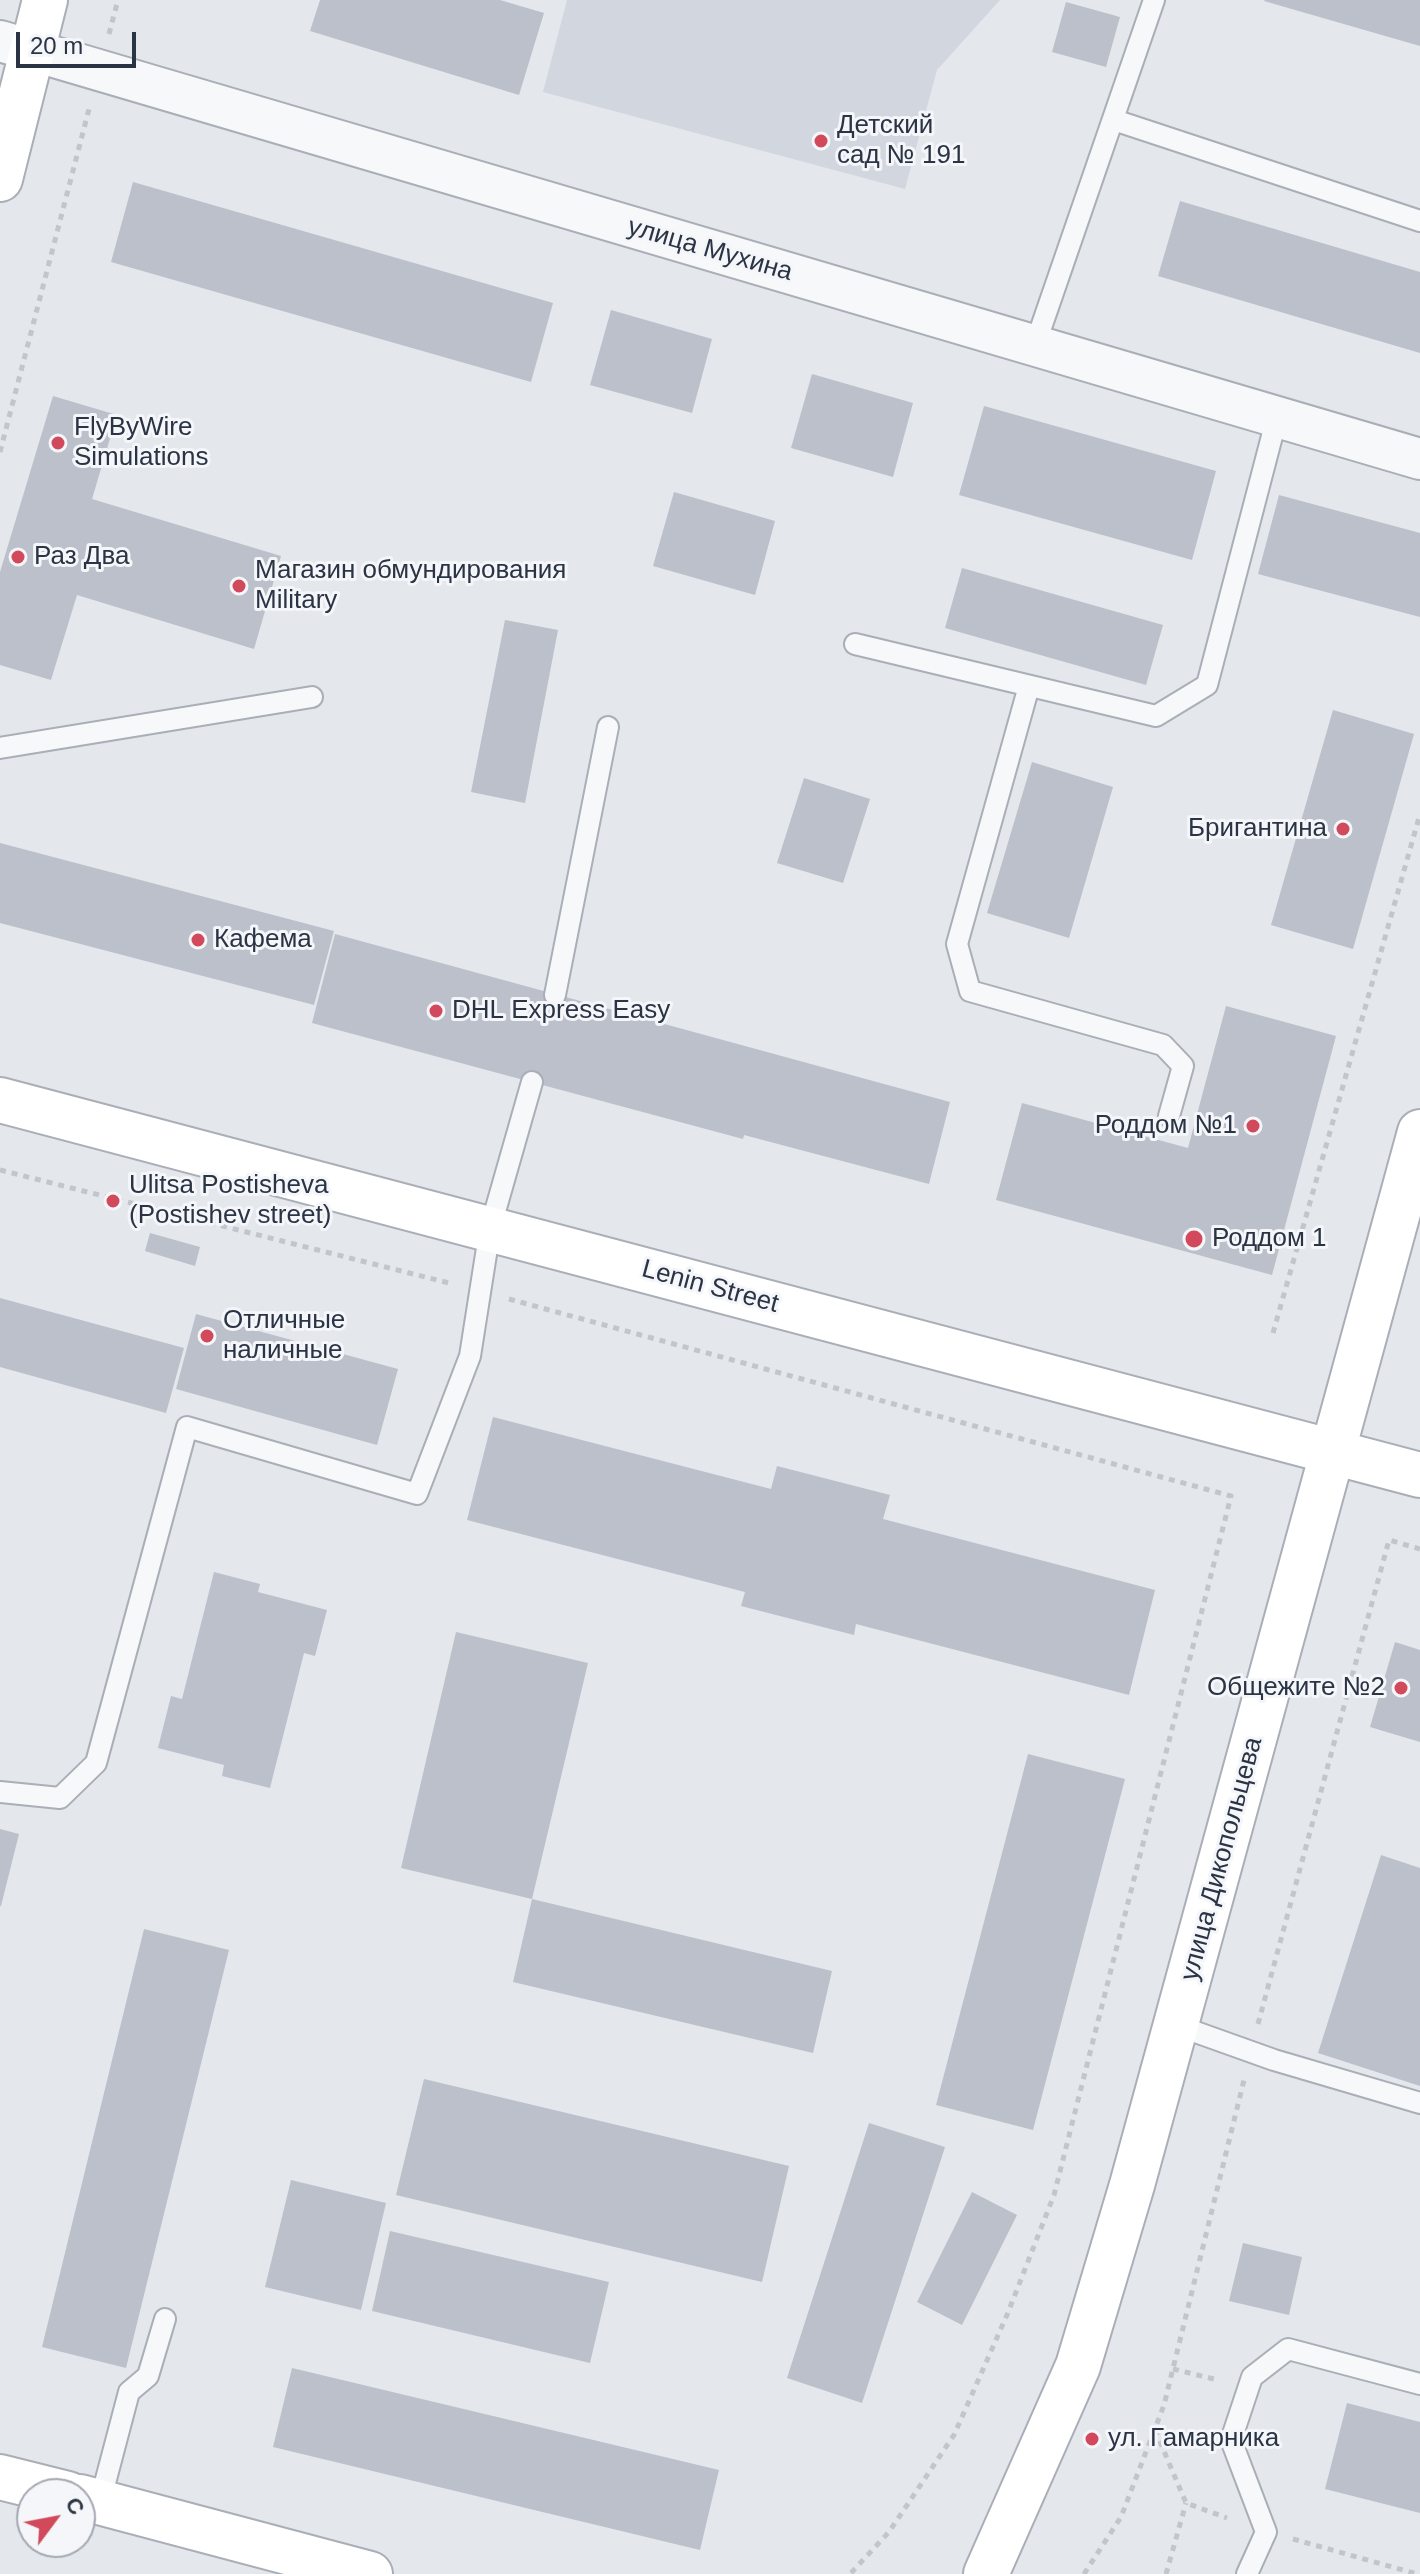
<!DOCTYPE html>
<meta charset="utf-8">
<style>
body{margin:0}
#map{position:relative;width:1420px;height:2574px;overflow:hidden;background:#e4e7ec;font-family:Helvetica,sans-serif}
canvas{display:block}
.north{position:absolute;left:16px;top:2478px;width:80px;height:80px;box-sizing:border-box;background:#f4f6f9;border:2px solid #a4a8b1;border-radius:50%;rotate:58deg;font-size:22px;font-weight:700;line-height:32px;text-align:center;color:#2b3445}
.north::after{content:'';display:block;margin:auto;width:28px;height:36px;background:#d1495b;clip-path:polygon(50% 0,100% 100%,50% 72%,0 100%)}
.scale{position:absolute;left:16px;top:32px;width:120px;height:36px;box-sizing:border-box;border:4px solid #2b3445;border-top:0;padding-left:10px;font-size:24px;line-height:28px;white-space:nowrap;color:#2b3445;-webkit-text-stroke:6px #f4f6f9;paint-order:stroke}
</style>
<div id="map">
<canvas width="1420" height="2574"></canvas>
<div class="north">С</div>
<div class="scale">20 m</div>
</div>
<script>
const g = document.querySelector('canvas').getContext('2d');
g.lineJoin = 'round';
function paint(path, color) { g.fillStyle = color; g.fill(path, 'evenodd'); }
function stroke(path, color, width, dash) { g.strokeStyle = color; g.lineWidth = width; g.lineCap = dash ? 'butt' : 'round'; g.setLineDash(dash || []); g.stroke(path); }
function write(font, color, halo, rows, align = 'center') {
  g.font = font + ' Helvetica,sans-serif'; g.lineWidth = 6; g.setLineDash([]); g.textBaseline = 'middle'; g.strokeStyle = halo; g.fillStyle = color; for (const [text, x, y, turn = 0] of rows) {
    g.save(); g.translate(x, y); g.rotate((+turn || 0) * Math.PI / 180); g.textAlign = isNaN(turn) ? turn : align; if (halo) g.strokeText(text, 0, 0); g.fillText(text, 0, 0); g.restore();
  }
}
paint(new Path2D(`
 M567 0H1000L937 70 905 189 543 92Z`), '#d2d6de');
paint(new Path2D(`
 M320 0H500L544 13 519 95 310 31Z
 M1265 0H1420V46L1264 1Z
 M1066 2 1120 17 1106 67 1052 52Z
 M133 182 553 303 531 382 111 262Z
 M1180 201 1420 272V353L1158 276Z
 M611 310 712 339 692 413 590 385Z
 M812 374 913 403 893 477 791 448Z
 M53 396 117 415 92 499 281 556 254 649 77 595 51 680 0 665V572Z
 M984 406 1216 471 1192 560 959 495Z
 M674 492 775 521 755 595 653 566Z
 M1279 495 1420 533V617L1258 574Z
 M962 568 1163 625 1146 685 945 628Z
 M505 620 558 630 525 803 471 792Z
 M1333 710 1414 734 1353 949 1271 925Z
 M1032 762 1113 787 1069 938 987 913Z
 M804 778 870 799 843 883 777 863Z
 M0 843 334 931 314 1005 0 923Z
 M335 934 950 1102 929 1184 744 1135 743 1139 312 1023Z
 M1226 1006 1336 1036 1272 1275 996 1200 1022 1103 1188 1148Z
 M150 1233 200 1247 195 1266 145 1251Z
 M0 1298 184 1348 166 1413 0 1367Z
 M196 1314 398 1369 377 1445 176 1389Z
 M493 1417 771 1489 777 1466 890 1495 883 1519 1155 1590 1129 1695 856 1624 854 1635 741 1606 745 1592 467 1520Z
 M214 1572 260 1584 258 1592 327 1610 315 1656 304 1653 270 1788 222 1776 224 1765 158 1748 171 1696 182 1699Z
 M456 1632 588 1663 532 1899 401 1868Z
 M1395 1642 1420 1650V1742L1370 1727Z
 M1028 1754 1125 1779 1033 2130 936 2105Z
 M0 1829 19 1834 1 1906H0Z
 M1381 1855 1420 1868V2086L1318 2053Z
 M532 1899 832 1971 813 2053 513 1982Z
 M144 1929 229 1950 126 2368 42 2347Z
 M424 2079 789 2166 762 2282 396 2195Z
 M869 2123 945 2147 862 2403 787 2378Z
 M291 2180 386 2203 361 2310 265 2287Z
 M972 2192 1017 2215 962 2325 917 2302Z
 M390 2231 609 2282 590 2363 372 2311Z
 M1243 2243 1302 2257 1289 2315 1229 2301Z
 M292 2368 719 2470 700 2550 273 2447Z
 M1347 2403 1420 2422V2513L1325 2489Z`), '#bbc0ca');
const lane = new Path2D(`
 M1114 120 1420 221
 M1035 345 1154 0
 M855 644 1156 716 1207 685 1277 417
 M1029 686 957 944 970 991 1163 1045 1183 1066 1169 1116
 M0 748 312 697
 M555 995 608 727
 M0 1792 60 1798 96 1763 187 1427 417 1494 470 1356 490 1229 532 1082
 M1176 2025 1274 2060 1420 2103
 M100 2502 129 2392 148 2376 165 2319
 M1247 2574 1266 2532 1231 2440 1252 2377 1288 2349 1420 2384`);
const street = new Path2D(`
 M0 41 1420 459`);
const secondary = new Path2D(`
 M0 179 45 0
 M0 1100 1420 1475
 M0 2477 68 2494
 M80 2497 370 2574
 M986 2574 1078 2366 1132 2185 1420 1132`);
stroke(lane, '#a9aeb7', 24);
stroke(street, '#a9aeb7', 44);
stroke(secondary, '#a9aeb7', 48);
stroke(new Path2D(`
 M109 34 118 0
 M0 452 89 109
 M0 1170 453 1284
 M509 1299 1231 1496 1054 2195 1007 2315 954 2435 889 2532 850 2574
 M1273 1333 1420 814
 M1258 2024 1389 1540 1420 1549
 M1173 2369 1218 2380
 M1155 2430 1186 2503 1227 2518
 M1293 2539 1417 2574
 M1084 2574 1121 2517 1164 2405 1244 2080
 M1166 2574 1186 2503`), '#c2c5cb', 5, [6, 6]);
stroke(lane, '#f7f8fa', 20);
stroke(street, '#f7f8fa', 40);
stroke(secondary, '#fff', 44);
for (const [x, y, r, color] of [
 [821,141,8,"#d1495b"],
 [58,443,8,"#d1495b"],
 [18,557,8,"#d1495b"],
 [239,586,8,"#d1495b"],
 [1343,829,8,"#d1495b"],
 [198,940,8,"#d1495b"],
 [436,1011,8,"#d1495b"],
 [1253,1126,8,"#d1495b"],
 [113,1201,8,"#d1495b"],
 [1194,1239,10,"#d1495b"],
 [207,1336,8,"#d1495b"],
 [1401,1688,8,"#d1495b"],
 [1092,2439,8,"#d1495b"]
]) { const dot = new Path2D(); dot.arc(x, y, r, 0, 2 * Math.PI); g.fillStyle = color; g.fill(dot); stroke(dot, '#f4f6f9', 3); }
write('26px', '#2b3445', '#f4f6f9', [
 ["Детский",837,126],
 ["сад № 191",837,156],
 ["FlyByWire",74,428],
 ["Simulations",74,458],
 ["Раз Два",34,557],
 ["Магазин обмундирования",255,571],
 ["Military",255,601],
 ["Бригантина",1327,829,"right"],
 ["Кафема",214,940],
 ["DHL Express Easy",452,1011],
 ["Роддом №1",1237,1126,"right"],
 ["Ulitsa Postisheva",129,1186],
 ["(Postishev street)",129,1216],
 ["Роддом 1",1212,1239],
 ["Отличные",223,1321],
 ["наличные",223,1351],
 ["Общежите №2",1385,1688,"right"],
 ["ул. Гамарника",1108,2439]
], 'left');
write('26px', '#2b3445', '#f4f6f9', [
 ["улица Мухина",710,250,16],
 ["Lenin Street",710,1287,15],
 ["улица Дикопольцева",1222,1859,-75]
]);
</script>
